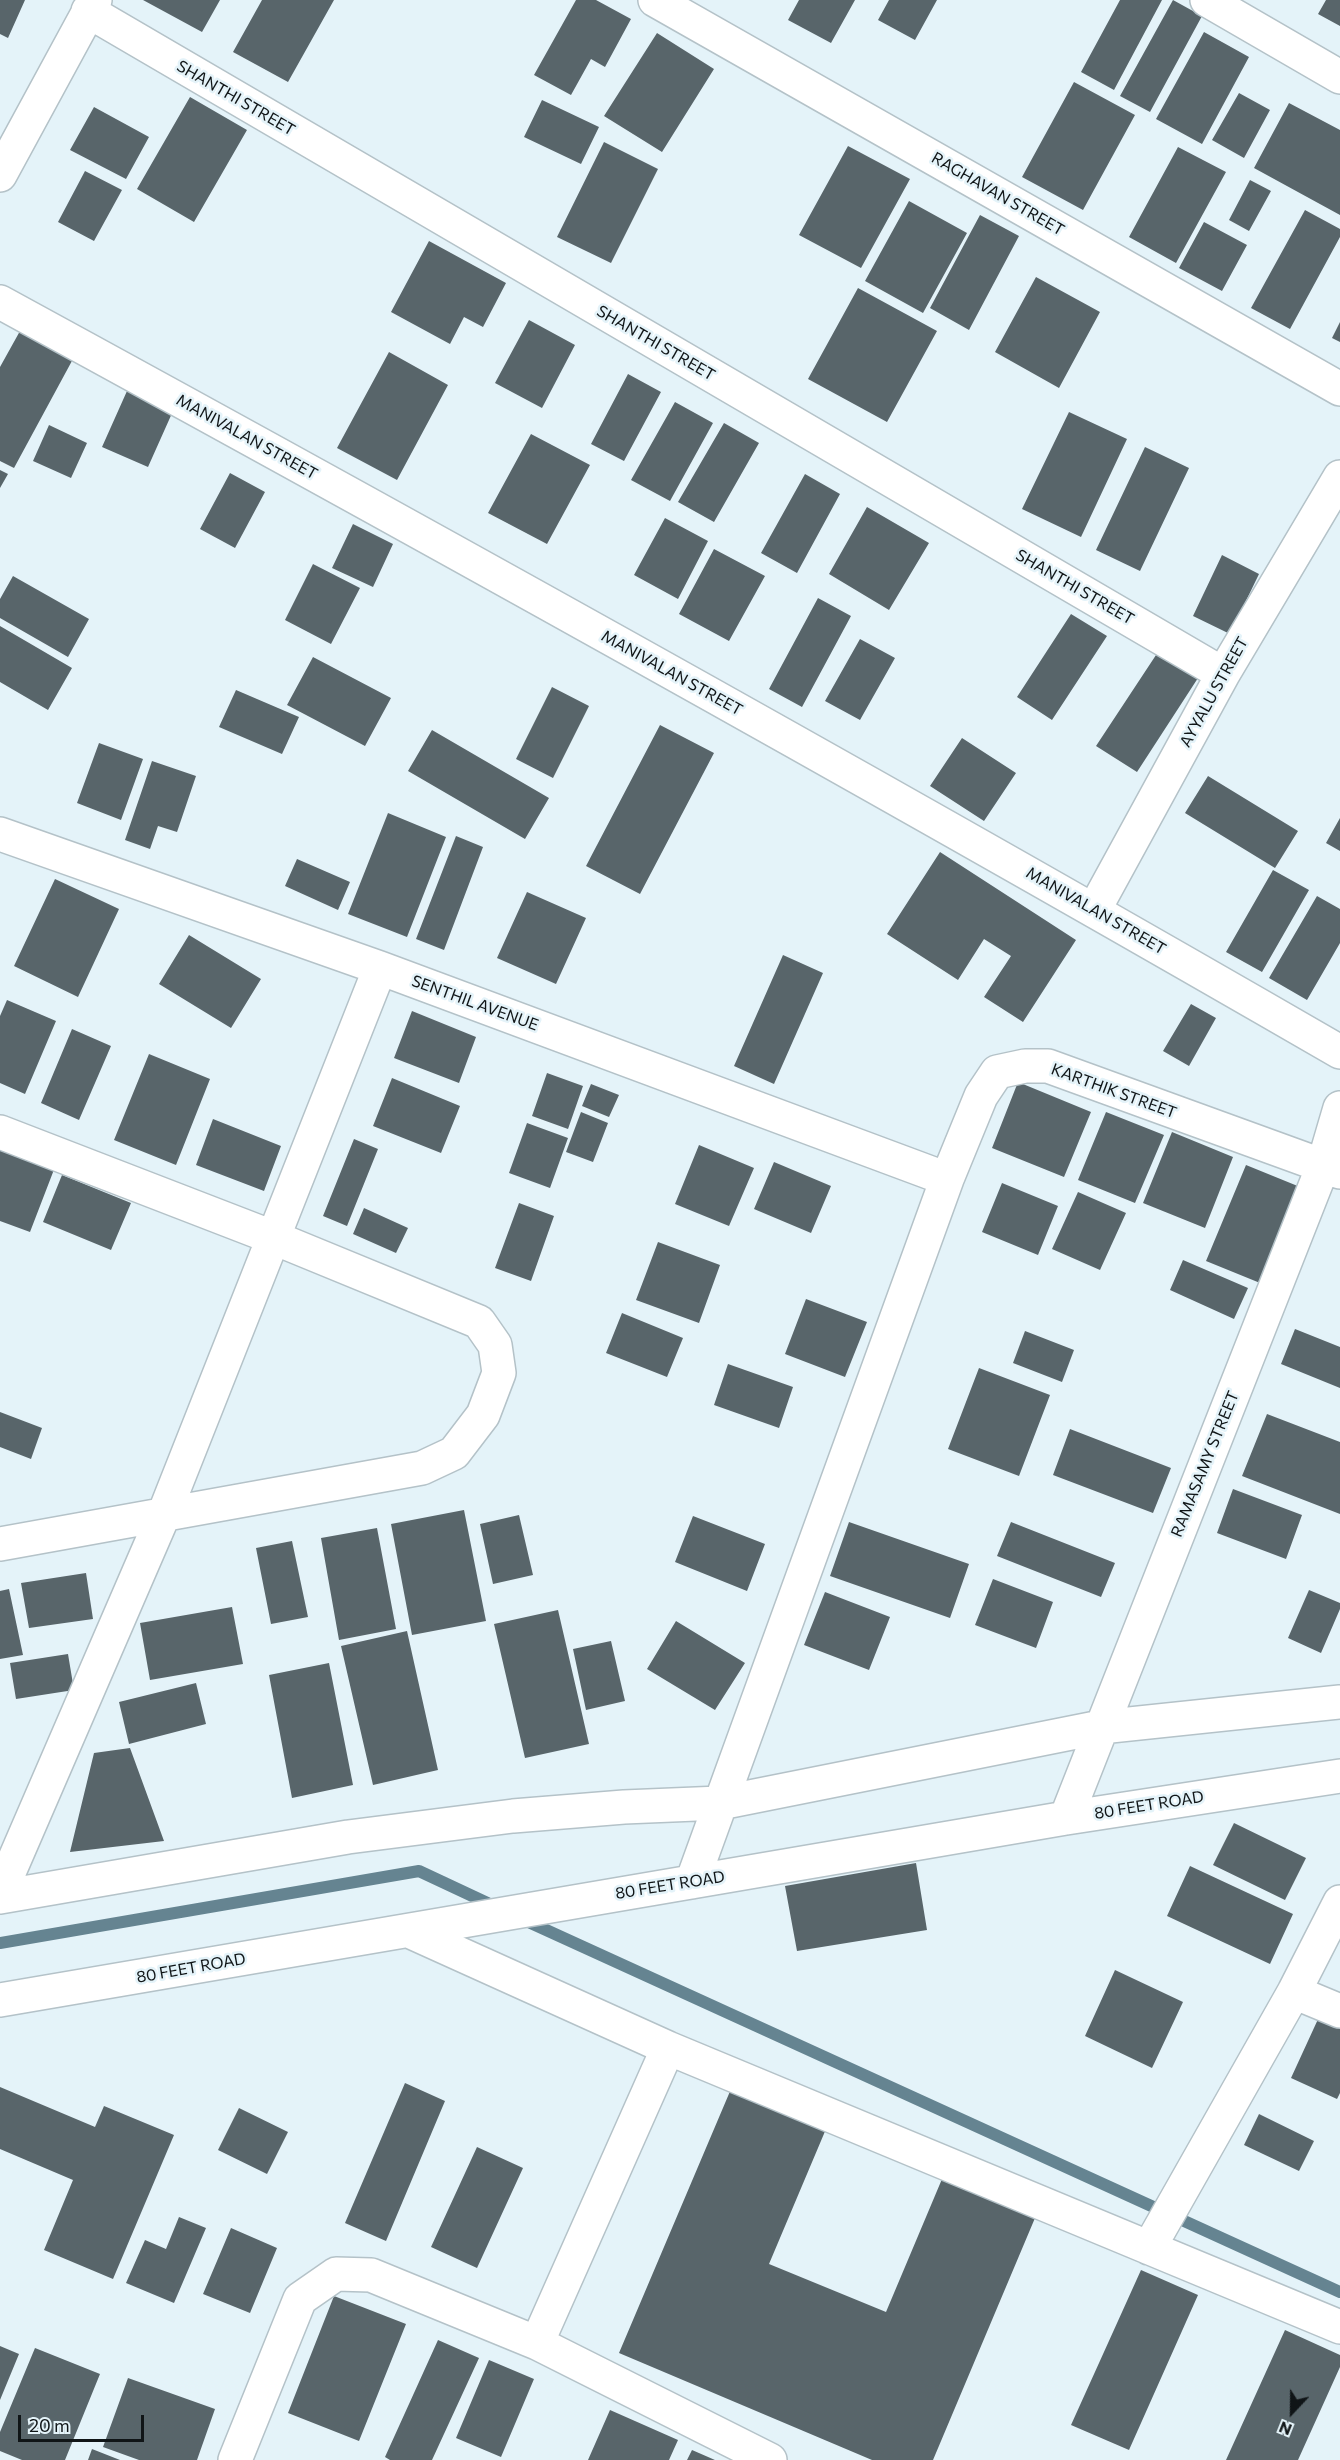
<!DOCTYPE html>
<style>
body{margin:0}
#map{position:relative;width:1340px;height:2460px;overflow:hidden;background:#e4f3f9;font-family:Commissioner,sans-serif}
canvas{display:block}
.north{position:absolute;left:1262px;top:2382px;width:60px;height:60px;-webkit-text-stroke:4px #e4f3f9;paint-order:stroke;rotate:202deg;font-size:16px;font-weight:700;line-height:24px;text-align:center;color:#101517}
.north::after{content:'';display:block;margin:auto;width:21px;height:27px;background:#101517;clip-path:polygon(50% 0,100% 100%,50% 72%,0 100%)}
.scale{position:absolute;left:18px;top:2415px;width:126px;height:27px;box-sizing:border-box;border:3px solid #101517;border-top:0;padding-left:8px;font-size:18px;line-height:21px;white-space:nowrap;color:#101517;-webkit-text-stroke:4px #e4f3f9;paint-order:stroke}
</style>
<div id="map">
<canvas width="1340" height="2460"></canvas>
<div class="north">N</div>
<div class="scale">20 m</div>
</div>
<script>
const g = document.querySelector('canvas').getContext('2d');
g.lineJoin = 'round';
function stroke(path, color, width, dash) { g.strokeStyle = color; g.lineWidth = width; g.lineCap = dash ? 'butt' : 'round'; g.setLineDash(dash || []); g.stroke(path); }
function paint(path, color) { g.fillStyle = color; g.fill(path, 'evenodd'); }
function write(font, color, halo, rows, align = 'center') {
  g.font = font + ' Commissioner,sans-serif'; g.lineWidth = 5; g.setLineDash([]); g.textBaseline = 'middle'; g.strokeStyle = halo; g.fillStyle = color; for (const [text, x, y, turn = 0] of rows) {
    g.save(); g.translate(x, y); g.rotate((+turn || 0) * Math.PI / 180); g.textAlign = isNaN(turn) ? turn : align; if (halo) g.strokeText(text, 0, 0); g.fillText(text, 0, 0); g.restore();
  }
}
stroke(new Path2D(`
 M522 1919 1340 2292
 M0 1943 419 1871 498 1908`), '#658491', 12);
paint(new Path2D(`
 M0 0H25L8 38 0 34Z
 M143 0H220L202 32Z
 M262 0H334L288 82 233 52Z
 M576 0H596L631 19 605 67 591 59 571 95 534 75Z
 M799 0H855L831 43 788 20Z
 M889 0H937L915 40 878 20Z
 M1120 0H1162L1114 90 1081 72Z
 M1173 0 1202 16 1150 112 1120 96Z
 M1326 0H1340V26L1318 14Z
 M1204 32 1249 57 1202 144 1156 119Z
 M657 33 714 69 662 152 604 116Z
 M1074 82 1135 115 1083 210 1022 177Z
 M1239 93 1270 110 1244 158 1212 140Z
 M190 97 247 130 194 222 137 189Z
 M542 100 599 127 581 164 524 137Z
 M1289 103 1340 130V215L1254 168Z
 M94 107 149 137 126 179 70 150Z
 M604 142 658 169 611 263 557 237Z
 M848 146 910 179 861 268 799 235Z
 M1178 147 1226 172 1176 263 1129 237Z
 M85 171 122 190 94 241 58 222Z
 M1250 180 1271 191 1249 231 1229 220Z
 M909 201 967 233 923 313 865 281Z
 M1305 210 1340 229V237L1290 329 1251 308Z
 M980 215 1019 236 969 330 930 308Z
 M1204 222 1247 245 1222 291 1179 268Z
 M429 241 506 283 483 327 464 317 450 344 391 312Z
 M1036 277 1100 312 1059 388 995 352Z
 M858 288 937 331 887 422 808 379Z
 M529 320 575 345 542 408 495 383Z
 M1340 322V342L1332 338Z
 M20 331 73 359 14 468 0 461V367Z
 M389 352 448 385 397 480 337 448Z
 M628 374 661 392 624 461 591 444Z
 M127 391 173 411 148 467 102 447Z
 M675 402 713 423 670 501 631 480Z
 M1069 412 1127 439 1081 537 1022 509Z
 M724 423 759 443 714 522 678 502Z
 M49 425 87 443 71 478 33 461Z
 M531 434 590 465 547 544 488 513Z
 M1145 447 1189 468 1140 571 1096 550Z
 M0 470 8 474 0 488Z
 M230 473 265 492 235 548 200 529Z
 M805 474 840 494 797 573 761 553Z
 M867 507 929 543 889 610 829 574Z
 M665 518 708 541 678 599 634 575Z
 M353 524 393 544 373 587 332 568Z
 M714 549 765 576 729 641 679 614Z
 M1222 555 1259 574 1230 634 1193 616Z
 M313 564 360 588 331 644 285 620Z
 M13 576 89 619 68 657 0 618V599Z
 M818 598 851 616 802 707 769 689Z
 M1071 614 1107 636 1052 720 1017 697Z
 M0 626 72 668 48 710 0 682Z
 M860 639 895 658 860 720 825 701Z
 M1158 652 1198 678 1137 772 1096 746Z
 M313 657 391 698 365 746 287 705Z
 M552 687 589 706 553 778 516 759Z
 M236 690 299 717 282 754 219 727Z
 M660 725 714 753 640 894 586 866Z
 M432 730 549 798 525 839 408 771Z
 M962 738 1016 773 984 821 930 786Z
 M99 743 143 759 121 820 77 803Z
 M152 761 196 776 177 832 158 826 150 849 125 840Z
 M1208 776 1298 831 1275 868 1185 813Z
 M388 813 446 837 407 937 348 914Z
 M1340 818V851L1326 843Z
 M456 836 483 847 444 950 416 939Z
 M940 852 1076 940 1023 1022 984 997 1011 956 984 939 958 980 887 934Z
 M297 859 350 882 338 910 285 886Z
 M1273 870 1309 890 1262 972 1226 952Z
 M55 879 119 909 78 997 14 966Z
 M527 892 586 918 556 984 497 958Z
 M1317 896 1340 909V943L1307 1000 1269 978Z
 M189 935 261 979 231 1028 159 984Z
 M783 955 823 973 774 1084 734 1066Z
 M7 1000 56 1021 25 1094 0 1083V1016Z
 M1191 1004 1216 1018 1189 1066 1163 1051Z
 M412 1011 476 1037 459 1083 394 1058Z
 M72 1029 111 1046 79 1120 41 1103Z
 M149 1054 210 1079 176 1165 114 1140Z
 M547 1073 583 1086 568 1129 532 1116Z
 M392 1078 460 1106 441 1153 373 1126Z
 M1018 1082 1091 1112 1064 1177 992 1148Z
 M591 1084 619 1095 609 1117 582 1106Z
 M581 1112 608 1123 593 1162 566 1152Z
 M1106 1112 1164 1135 1135 1203 1078 1180Z
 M213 1119 281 1146 264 1191 196 1165Z
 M527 1123 568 1138 550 1188 509 1173Z
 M1172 1132 1233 1157 1205 1228 1143 1203Z
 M354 1139 378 1149 347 1226 323 1216Z
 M699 1145 754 1168 729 1226 675 1204Z
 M0 1146 55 1167 30 1232 0 1221Z
 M774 1162 831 1186 811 1233 754 1209Z
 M1246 1165 1305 1189 1265 1285 1206 1261Z
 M62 1175 131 1203 111 1250 43 1222Z
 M1002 1183 1058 1206 1038 1255 982 1232Z
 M1078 1192 1126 1213 1100 1270 1052 1249Z
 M519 1203 554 1216 531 1281 495 1268Z
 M364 1208 408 1228 396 1253 353 1234Z
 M658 1242 720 1265 699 1323 636 1300Z
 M1183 1260 1248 1288 1234 1319 1170 1290Z
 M806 1299 867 1322 845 1377 785 1354Z
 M622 1313 683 1338 667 1377 606 1353Z
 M1295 1329 1340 1347V1388L1281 1364Z
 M1025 1331 1074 1350 1062 1382 1013 1363Z
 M728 1364 793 1387 779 1428 714 1405Z
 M979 1368 1050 1395 1019 1476 948 1449Z
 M0 1412 42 1428 31 1459 0 1447Z
 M1267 1414 1340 1442V1514L1242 1476Z
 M1070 1429 1171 1468 1153 1513 1053 1475Z
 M1233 1489 1302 1515 1286 1559 1217 1533Z
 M464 1510 486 1621 412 1635 391 1524Z
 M519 1515 533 1575 493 1584 480 1524Z
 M693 1516 765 1544 747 1591 675 1562Z
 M849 1522 969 1564 950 1618 830 1576Z
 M1011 1522 1115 1563 1101 1597 997 1556Z
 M377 1528 396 1629 339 1640 321 1538Z
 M292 1541 308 1617 271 1624 256 1548Z
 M86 1573 93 1619 29 1628 21 1583Z
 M993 1579 1053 1602 1036 1648 975 1625Z
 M9 1589 23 1655 0 1659V1591Z
 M1309 1590 1340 1603V1609L1321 1653 1288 1638Z
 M825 1592 890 1617 869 1670 804 1645Z
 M232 1607 243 1664 150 1680 140 1623Z
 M558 1610 589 1744 525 1758 494 1624Z
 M676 1621 745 1663 715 1710 647 1669Z
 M407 1631 438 1770 373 1785 341 1646Z
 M611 1641 625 1701 586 1710 573 1649Z
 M68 1654 74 1690 16 1699 10 1663Z
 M329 1663 353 1785 292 1798 269 1675Z
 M196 1683 206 1724 129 1744 119 1702Z
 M130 1748 164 1841 70 1852 94 1753Z
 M1234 1823 1306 1858 1285 1900 1213 1865Z
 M916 1863 927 1930 797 1951 785 1886Z
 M1190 1866 1293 1914 1270 1964 1167 1916Z
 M1115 1970 1183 2002 1152 2068 1085 2036Z
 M1319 2017 1340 2026V2093L1337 2099 1291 2078Z
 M405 2083 445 2101 386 2241 345 2223Z
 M0 2087 95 2127 104 2106 174 2135 113 2279 44 2250 73 2180 0 2149Z
 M731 2089 826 2129 769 2264 886 2312 942 2179 1035 2218 933 2460H872L619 2353Z
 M239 2108 288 2132 267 2174 218 2150Z
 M1259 2114 1314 2141 1299 2171 1244 2145Z
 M477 2147 523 2168 477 2268 431 2247Z
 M179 2217 206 2228 174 2303 126 2283 145 2240 166 2249Z
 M231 2228 277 2248 250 2313 203 2294Z
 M1141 2270 1198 2295 1129 2450 1071 2425Z
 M334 2296 406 2324 359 2441 288 2413Z
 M1285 2330 1340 2355V2367L1298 2460H1226Z
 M438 2340 479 2358 432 2460H390L385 2457Z
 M0 2346 19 2354 0 2400Z
 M35 2348 100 2374 65 2460H22L0 2451V2432Z
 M489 2360 534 2379 501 2457 456 2438Z
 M128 2378 215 2409 197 2460H139L103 2447Z
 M610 2410 678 2440 669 2460H588Z
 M92 2449 120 2460H88Z
 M692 2450 715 2460H687Z`), '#58656a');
const street = new Path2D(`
 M655 0 1340 389
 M1207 0 1340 77
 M88 11 1223 674
 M0 175 95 0
 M0 302C449 547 897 796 1340 1052
 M0 834 380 968 947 1179
 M1094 910 1223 674 1340 477
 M0 1132 272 1237 479 1322 495 1345 499 1373 483 1415 454 1453 422 1468 0 1544
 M1066 1818 1323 1166 1340 1108
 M692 1882 947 1179 981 1096 997 1072 1025 1066H1048L1340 1172
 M0 1893 164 1514 380 968
 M0 1897 348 1837 513 1816 624 1807 720 1803 1101 1727 1340 1702
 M409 1931 668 2048 1340 2327
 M1294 1992 1340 2011
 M0 2000 1066 1818 1340 1776
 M1149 2248 1294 1992 1340 1902
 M537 2343 668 2048
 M235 2460 300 2299 336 2274 371 2275 537 2343 770 2460`);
stroke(street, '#b4c2c8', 36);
stroke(street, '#fff', 33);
write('16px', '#101517', '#e4f3f9', [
 ["SHANTHI STREET",236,98,30],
 ["RAGHAVAN STREET",998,194,30],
 ["SHANTHI STREET",656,343,30],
 ["MANIVALAN STREET",247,437,29],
 ["SHANTHI STREET",1075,587,30],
 ["MANIVALAN STREET",672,673,29],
 ["AYYALU STREET",1214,692,-61],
 ["MANIVALAN STREET",1096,911,30],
 ["SENTHIL AVENUE",475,1003,20],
 ["KARTHIK STREET",1114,1091,20],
 ["RAMASAMY STREET",1205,1464,-68],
 ["80 FEET ROAD",1149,1805,-9],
 ["80 FEET ROAD",670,1885,-9],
 ["80 FEET ROAD",191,1968,-10]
]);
</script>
